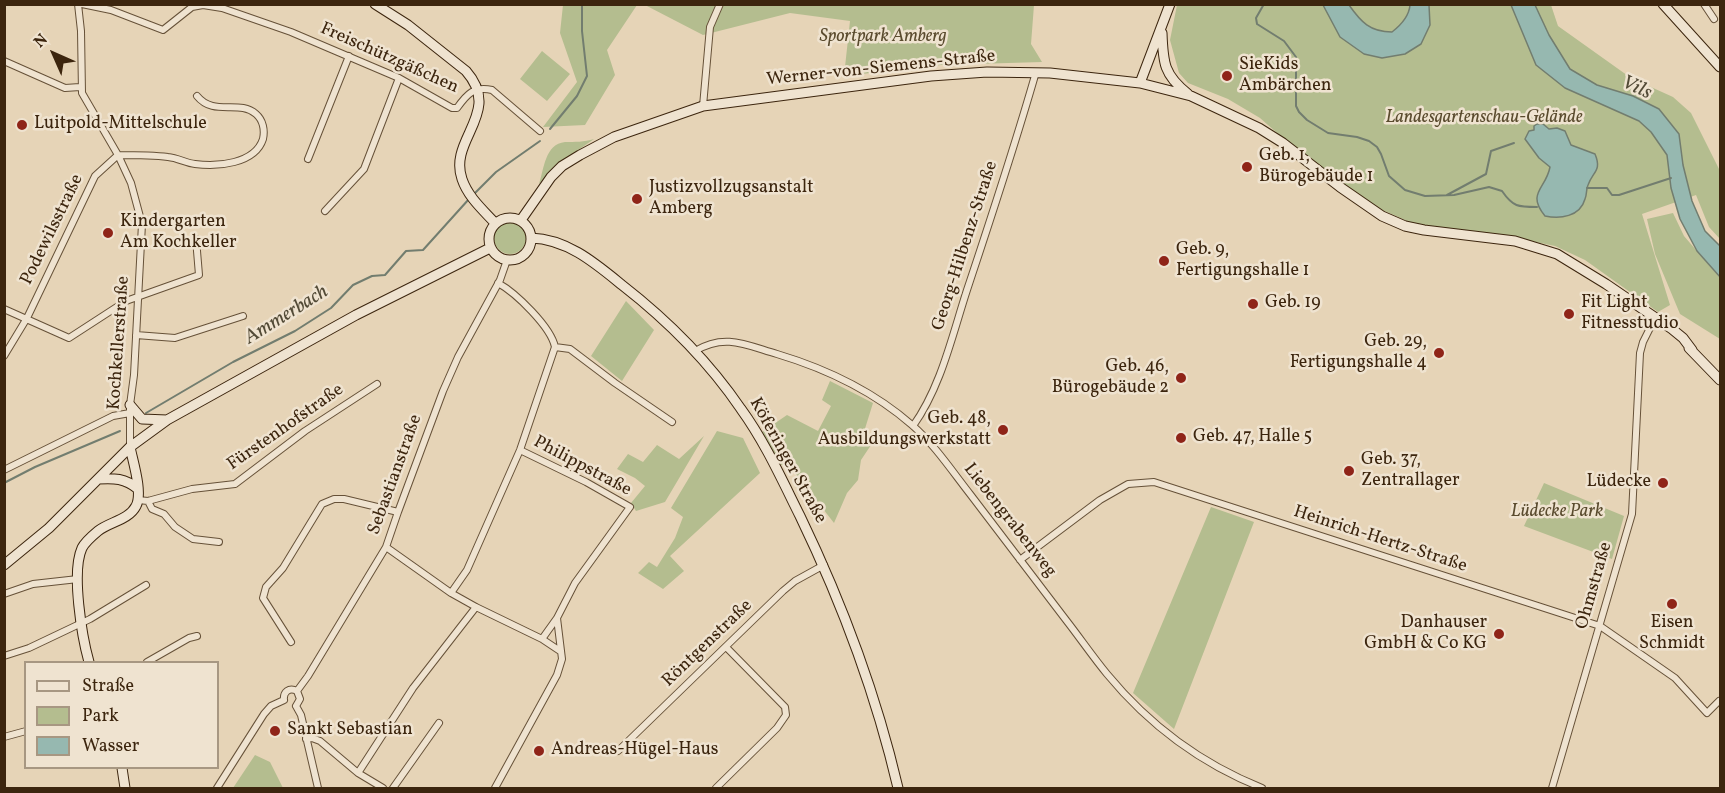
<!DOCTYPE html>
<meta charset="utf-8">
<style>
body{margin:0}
#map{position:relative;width:1725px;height:793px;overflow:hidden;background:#e6d4b7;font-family:Vollkorn,serif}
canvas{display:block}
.frame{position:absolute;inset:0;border:6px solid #3c250e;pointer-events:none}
.legend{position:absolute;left:24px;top:661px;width:195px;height:108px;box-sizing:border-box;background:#efe3d0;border:2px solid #a79782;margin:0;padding:8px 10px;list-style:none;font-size:18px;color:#3c250e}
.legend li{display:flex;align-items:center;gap:12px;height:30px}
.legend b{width:30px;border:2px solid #a79782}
.north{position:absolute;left:24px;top:24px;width:60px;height:60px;-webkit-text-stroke:4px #efe3d0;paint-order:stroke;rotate:315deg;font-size:16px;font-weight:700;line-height:24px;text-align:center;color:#3c250e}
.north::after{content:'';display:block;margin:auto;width:21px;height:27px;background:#3c250e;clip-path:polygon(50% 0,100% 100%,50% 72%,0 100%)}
</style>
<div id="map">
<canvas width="1725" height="793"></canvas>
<div class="frame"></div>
<ul class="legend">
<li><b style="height:8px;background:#efe3d0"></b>Straße</li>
<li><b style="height:16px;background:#b4bd8f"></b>Park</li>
<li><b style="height:16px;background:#96b8b0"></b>Wasser</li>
</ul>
<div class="north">N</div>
</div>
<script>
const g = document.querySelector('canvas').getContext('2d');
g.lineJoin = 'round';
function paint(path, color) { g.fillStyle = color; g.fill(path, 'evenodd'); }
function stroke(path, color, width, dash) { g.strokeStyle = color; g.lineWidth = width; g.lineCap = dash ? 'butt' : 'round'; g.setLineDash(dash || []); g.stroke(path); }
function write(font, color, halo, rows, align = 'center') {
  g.font = font + ' Vollkorn,serif'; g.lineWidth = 5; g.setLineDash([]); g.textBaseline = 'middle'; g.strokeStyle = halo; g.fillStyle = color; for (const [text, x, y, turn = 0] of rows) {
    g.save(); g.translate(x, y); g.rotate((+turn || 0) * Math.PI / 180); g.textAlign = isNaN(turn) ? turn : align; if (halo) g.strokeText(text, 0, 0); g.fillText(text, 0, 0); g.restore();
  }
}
paint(new Path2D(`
 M563 5H637L607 50 615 75 585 125 543 127 577 82 560 33Z
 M645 5H1034L1031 44 1042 62 941 65 844 76 850 21 790 13 703 35Z
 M1177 5H1551L1558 26 1631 78 1673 97 1691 113 1720 171V239L1709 227 1696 195 1642 214 1670 305 1658 312 1585 260 1555 246 1516 238 1423 228 1371 205 1284 139 1260 118 1228 99 1188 83 1179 73 1170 40Z
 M542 51 570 74 547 101 520 79Z
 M594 139 557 165 539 184C544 169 545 144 565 142 575 142 584 142 594 139Z
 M1673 213 1684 236 1720 278V339L1680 314 1655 254 1647 219Z
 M494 238a16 16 0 1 1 32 0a16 16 0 1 1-32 0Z
 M626 301 654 330 622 381 591 356Z
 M830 381 873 403 863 435 871 445 861 460 858 480 847 493 834 523 788 464 781 465 762 432 787 415 818 431 831 406 822 400Z
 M717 431 743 438 760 473 670 556 684 571 663 589 638 573 649 562 657 567 675 538 683 517 671 508Z
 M704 436 665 502 636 511 631 503 645 486 635 478 617 469 628 454 643 462 657 445 679 459Z
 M1544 483 1624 516 1612 559 1524 526Z
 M1211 507 1254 522 1174 729 1133 693Z
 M255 755 270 762 283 788H233Z`), '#b4bd8f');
const water = new Path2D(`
 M1323 5H1349C1361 22 1370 32 1392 32 1401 25 1409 17 1410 5H1429L1430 25 1421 44 1405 54 1382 58 1364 54 1340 37Z
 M1511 5H1535L1549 35 1570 69 1597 85 1633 96 1659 109 1679 134 1683 165 1692 201 1705 231 1720 246V277L1697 251 1680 219 1671 188 1667 155 1651 132 1639 121 1565 88 1536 65Z
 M1537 124H1543L1549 129 1557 128 1565 131 1571 145 1595 154C1602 171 1593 171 1588 185 1586 189 1587 195 1585 199 1580 217 1560 219 1545 216 1526 193 1546 189 1550 167L1539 158 1525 139 1529 131 1534 130V126Z`);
paint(water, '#96b8b0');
stroke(water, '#727d6f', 1.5);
stroke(new Path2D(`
 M1264 4 1256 18 1257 24 1284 41 1296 57V106L1299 112 1307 120 1328 133 1357 137 1369 141 1377 147 1381 154 1389 176 1405 190 1425 196 1454 195 1489 187 1502 191C1513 207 1518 207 1537 207
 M550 129 577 96 587 76 582 31V4
 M1587 188H1607L1612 195H1619L1671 178
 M473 195 496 172 540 141
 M1447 195 1486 174 1491 151 1514 143
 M146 413 233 362 295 331 331 308 353 285 372 276 385 275 406 251 423 250 469 199
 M4 483 35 467 120 431`), '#727d6f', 2);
const street = new Path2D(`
 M78 4 81 31 82 93 118 155 131 183 142 224 134 375 130 405V447
 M82 4 111 10 163 30 192 7 203 5 222 8 291 32 399 78 452 108H457C467 94 474 86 492 90L540 131
 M1704 4 1714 19
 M4 61 65 88 80 87
 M703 106 710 27 720 4
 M118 155C135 155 152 155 168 157 178 158 186 163 195 164 217 167 255 164 263 139 265 130 263 120 256 114 239 99 214 117 197 96
 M308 159 349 56
 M325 211 364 169 399 78
 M498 283C516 293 551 327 555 347L570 349 615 383 672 422
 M4 309 69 338 126 301 199 275 196 239
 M136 335 175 338 243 316
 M695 351C725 333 746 345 777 354 827 369 872 390 912 425 934 444 952 471 970 494 1002 536 1034 578 1066 620 1080 638 1093 657 1107 674 1149 725 1202 764 1262 788
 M4 356 27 318 95 176 118 155
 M913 426C941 387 952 336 967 290 991 218 1015 145 1036 72
 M520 450 586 482 630 507 575 583 557 618
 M4 470 113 416 130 413
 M138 500 148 501 192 489 235 484 305 431 377 384
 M148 501 152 509 164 514 175 527 193 539 219 542
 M386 547 451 593 476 607 542 639
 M1020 560 1100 500 1128 484 1154 482 1600 626 1675 678 1707 713 1719 701
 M451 593 467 570 520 450 555 347
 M4 594 33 584 78 579
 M291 642 263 598 266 587 283 568 322 504 334 499H344L398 512
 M4 656 29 648 90 619 146 585
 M147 662 189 638 197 636
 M297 691 308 676 386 547 398 512 443 391 458 357 500 280 507 260
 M284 700C283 692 289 687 297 691
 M296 706 301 715 318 788
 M296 706 300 699 297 691
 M4 737 26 731
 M306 739 312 738 320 741 358 773 383 788
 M618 751 783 591 795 581 824 565
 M358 773 413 688 476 607
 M217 788 264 714 271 706 284 700
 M393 788 439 723
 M495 788 557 675 562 659 557 618 542 639 560 651
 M716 788 777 728 786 715 785 707 726 647
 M1552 788 1632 514 1640 353 1643 342 1655 318`);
const secondary = new Path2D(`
 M375 4 408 25 466 71C503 113 448 139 462 179 468 197 483 210 495 223
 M1663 4 1720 67
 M1162 33C1163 63 1164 75 1188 94
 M1140 83 1170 4
 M489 239a21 21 0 1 1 42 0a21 21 0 1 1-42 0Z
 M521 220 551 177 562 166 580 155 614 137 703 106 931 76 987 72 1050 73 1140 83 1191 96 1259 128 1283 143 1340 187 1382 216 1405 226 1424 230 1515 241 1557 254 1606 284 1672 329 1683 338 1692 350
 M531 238C567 239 595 263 622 285 667 320 709 362 741 409 765 442 782 480 800 516 842 603 876 694 898 788
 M1689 348 1720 380
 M130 405 142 419 167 420
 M98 479C114 478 125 478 138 489
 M4 565 49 528 130 447 167 420 356 315 490 248
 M89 662C82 637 71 572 82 548 85 542 92 536 98 531 109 522 129 520 136 506 143 493 133 462 130 447
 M122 768 125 788`);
stroke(street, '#665138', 8);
stroke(secondary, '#3c250e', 11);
stroke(street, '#efe3d0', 6);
stroke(secondary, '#efe3d0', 9);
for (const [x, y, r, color] of [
 [1227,76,6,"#8f2418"],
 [22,125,6,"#8f2418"],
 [1247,167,6,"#8f2418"],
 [637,199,6,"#8f2418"],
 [108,233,6,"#8f2418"],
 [1164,261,6,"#8f2418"],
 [1253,304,6,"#8f2418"],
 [1569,314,6,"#8f2418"],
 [1439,353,6,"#8f2418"],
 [1181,378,6,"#8f2418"],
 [1003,430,6,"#8f2418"],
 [1181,438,6,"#8f2418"],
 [1349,471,6,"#8f2418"],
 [1663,483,6,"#8f2418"],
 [1672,604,6,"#8f2418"],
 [1499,634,6,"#8f2418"],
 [275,731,6,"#8f2418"],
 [539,751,6,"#8f2418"]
]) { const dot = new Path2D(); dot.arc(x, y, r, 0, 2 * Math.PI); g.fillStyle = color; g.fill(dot); stroke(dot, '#efe3d0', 2); }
write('italic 18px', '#5a4b2e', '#efe3d0', [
 ["Sportpark Amberg",883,38],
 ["Landesgartenschau-Gelände",1484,119],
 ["Lüdecke Park",1557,513]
]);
write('18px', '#3c250e', '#efe3d0', [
 ["Freischützgäßchen",389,59,24],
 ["Werner-von-Siemens-Straße",881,69,-6],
 ["Podewilsstraße",53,230,-64],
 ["Georg-Hilbenz-Straße",966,246,-72],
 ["Kochkellerstraße",120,343,-86],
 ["Fürstenhofstraße",286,428,-35],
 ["Köferinger Straße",787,461,61],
 ["Philippstraße",582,467,28],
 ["Sebastianstraße",396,475,-70],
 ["Liebengrabenweg",1009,521,52],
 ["Heinrich-Hertz-Straße",1380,540,18],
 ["Ohmstraße",1595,586,-74],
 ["Röntgenstraße",708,644,-44]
]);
write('18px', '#3c250e', '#efe3d0', [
 ["SieKids",1239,66],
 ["Ambärchen",1239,87],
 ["Luitpold-Mittelschule",34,125],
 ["Geb. 1,",1259,157],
 ["Bürogebäude 1",1259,178],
 ["Justizvollzugsanstalt",649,189],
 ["Amberg",649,210],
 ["Kindergarten",120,223],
 ["Am Kochkeller",120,244],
 ["Geb. 9,",1176,251],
 ["Fertigungshalle 1",1176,272],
 ["Geb. 19",1265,304],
 ["Fit Light",1581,304],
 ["Fitnesstudio",1581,325],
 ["Geb. 29,",1427,343,"right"],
 ["Fertigungshalle 4",1427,364,"right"],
 ["Geb. 46,",1169,368,"right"],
 ["Bürogebäude 2",1169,389,"right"],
 ["Geb. 48,",991,420,"right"],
 ["Ausbildungswerkstatt",991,441,"right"],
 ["Geb. 47, Halle 5",1193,438],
 ["Geb. 37,",1361,461],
 ["Zentrallager",1361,482],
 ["Lüdecke",1651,483,"right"],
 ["Danhauser",1487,624,"right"],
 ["GmbH & Co KG",1487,645,"right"],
 ["Eisen",1672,624,"center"],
 ["Schmidt",1672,645,"center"],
 ["Sankt Sebastian",287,731],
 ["Andreas-Hügel-Haus",551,751]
], 'left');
write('italic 20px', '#524a36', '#efe3d0', [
 ["Vils",1636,89,25],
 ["Ammerbach",287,316,-32]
]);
</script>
